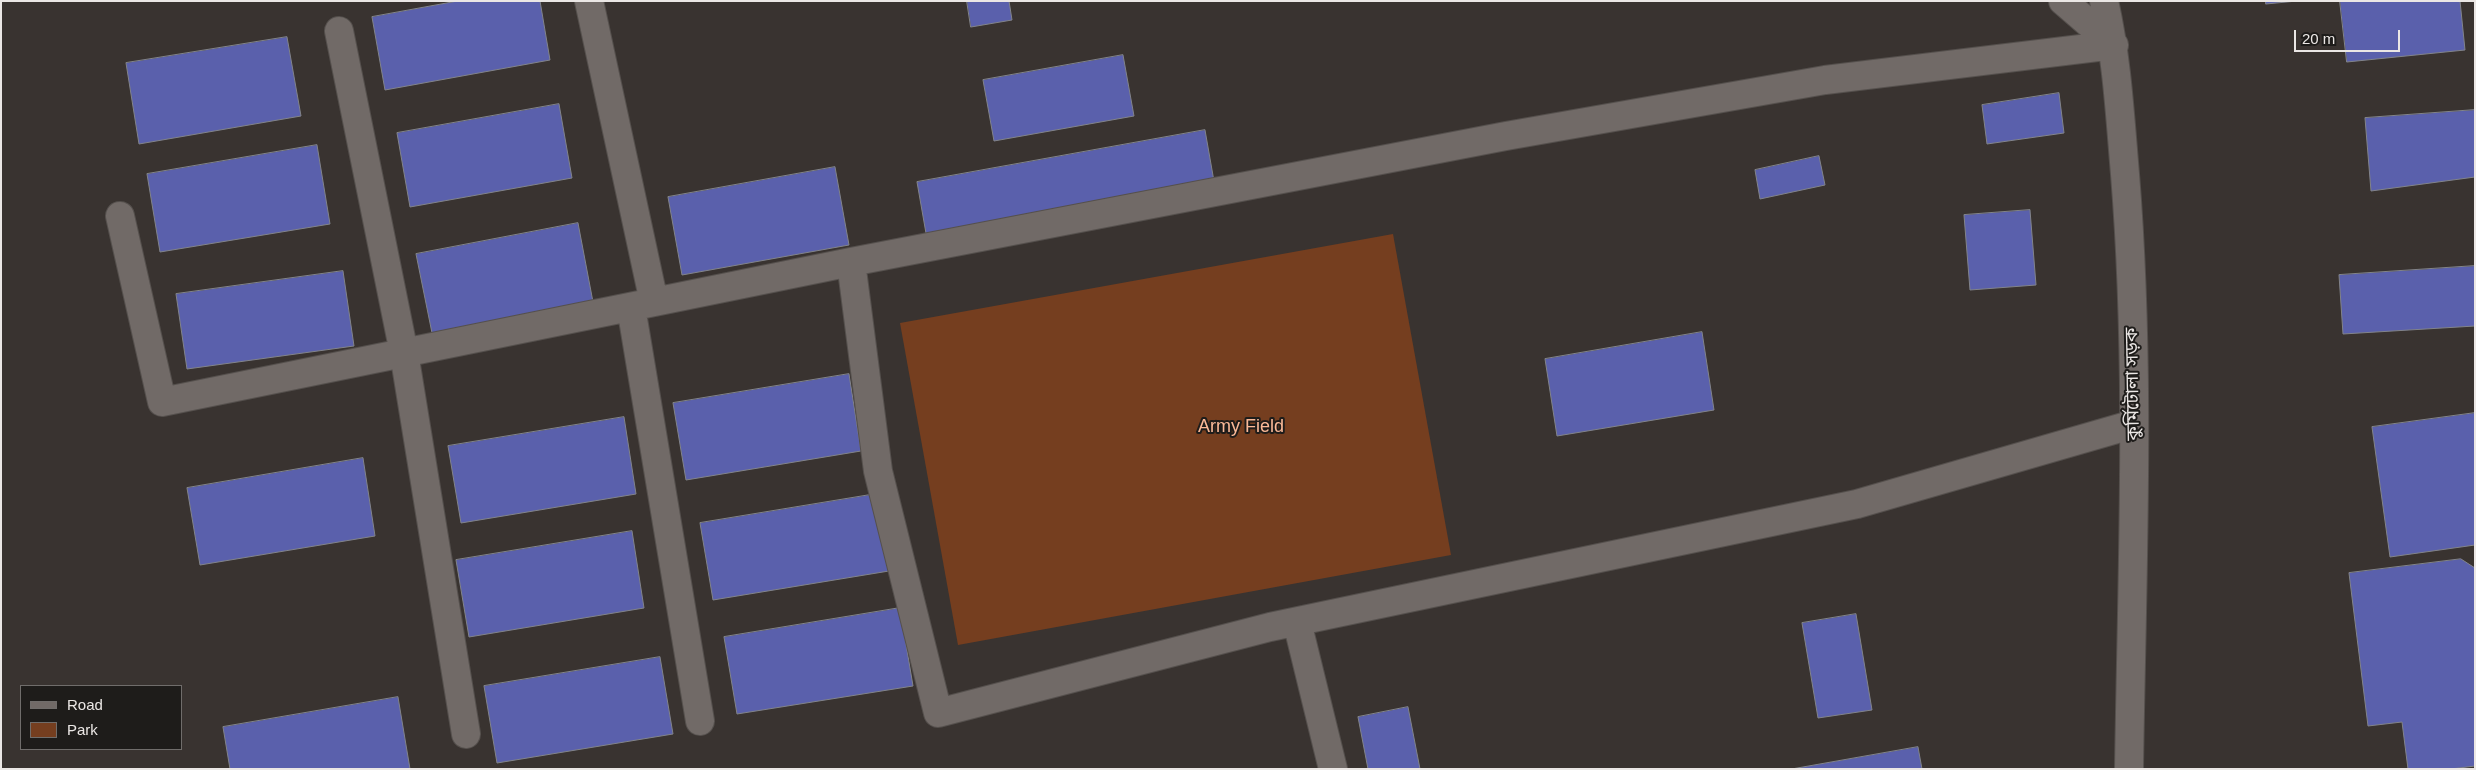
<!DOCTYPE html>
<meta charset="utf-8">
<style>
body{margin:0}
#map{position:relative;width:2476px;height:770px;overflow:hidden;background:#393330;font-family:Arial,sans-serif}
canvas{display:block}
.frame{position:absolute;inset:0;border:2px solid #ebe7e5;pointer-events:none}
.legend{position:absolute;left:20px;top:685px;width:162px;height:65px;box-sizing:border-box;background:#1e1c1a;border:1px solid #706d6b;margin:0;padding:6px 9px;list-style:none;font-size:15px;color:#ebe7e5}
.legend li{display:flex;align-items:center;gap:10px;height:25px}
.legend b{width:25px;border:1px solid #706d6b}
.scale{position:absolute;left:2294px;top:30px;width:106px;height:22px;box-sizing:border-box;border:2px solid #ebe7e5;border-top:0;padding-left:6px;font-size:15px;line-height:18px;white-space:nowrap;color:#ebe7e5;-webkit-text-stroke:4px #1e1c1a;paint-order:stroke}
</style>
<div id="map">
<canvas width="2476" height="770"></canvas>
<div class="frame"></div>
<ul class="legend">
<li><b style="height:6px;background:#716a67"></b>Road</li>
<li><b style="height:14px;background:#753e1f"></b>Park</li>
</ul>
<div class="scale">20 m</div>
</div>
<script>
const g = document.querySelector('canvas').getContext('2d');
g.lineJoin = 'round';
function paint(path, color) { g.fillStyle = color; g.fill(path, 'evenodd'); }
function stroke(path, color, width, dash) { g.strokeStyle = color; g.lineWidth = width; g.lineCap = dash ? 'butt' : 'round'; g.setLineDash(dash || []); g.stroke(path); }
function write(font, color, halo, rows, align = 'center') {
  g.font = font + ' Arial,"Noto Sans Bengali",sans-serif'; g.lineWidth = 4; g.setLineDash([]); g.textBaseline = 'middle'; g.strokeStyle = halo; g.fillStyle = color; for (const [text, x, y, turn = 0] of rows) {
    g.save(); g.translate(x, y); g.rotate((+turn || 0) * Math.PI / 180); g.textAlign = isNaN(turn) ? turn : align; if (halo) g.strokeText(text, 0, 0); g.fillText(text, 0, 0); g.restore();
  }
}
paint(new Path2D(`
 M1393 234 1451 555 958 645 900 323Z`), '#753e1f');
const building = new Path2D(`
 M458 1H540L550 60 385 90 372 17Z
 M967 1H1009L1012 20 971 27Z
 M2266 1H2297L2266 4Z
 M2340 1H2460L2465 50 2347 62Z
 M287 37 301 116 139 144 126 63Z
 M1123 55 1134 116 994 141 983 80Z
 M2059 93 2064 133 1987 144 1982 105Z
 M559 104 572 178 410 207 397 133Z
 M2475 110V177L2371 191 2365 118Z
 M1205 130 1215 187 927 239 917 182Z
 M317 145 330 224 160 252 147 174Z
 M1819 156 1825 185 1760 199 1755 170Z
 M835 167 849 245 682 275 668 197Z
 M2030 210 2036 285 1970 290 1964 215Z
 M578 223 593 302 432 333 416 254Z
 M2475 266V326L2343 334 2339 275Z
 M343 271 354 346 187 369 176 294Z
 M1702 332 1714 410 1557 436 1545 359Z
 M849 374 861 451 686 480 673 403Z
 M2475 413V545L2390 557 2372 427Z
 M624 417 636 494 461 523 448 446Z
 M363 458 375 536 200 565 187 488Z
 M876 494 889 571 713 600 700 523Z
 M632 531 644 608 469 637 456 560Z
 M2461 559 2475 568V766L2451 769H2408L2402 722 2368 726 2349 573Z
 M900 608 913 686 737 714 724 637Z
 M1856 614 1872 710 1818 718 1802 623Z
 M660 657 673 734 497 763 484 686Z
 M398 697 410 769H230L223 727Z
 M1408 707 1420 769H1368L1358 717Z
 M1918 747 1922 769H1792Z`);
paint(building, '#5a60ac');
stroke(building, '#82848a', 1);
const minor = new Path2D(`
 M589 1 654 302
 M2063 1 2114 45 1825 80 1506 136 851 262 878 471 938 713 1270 627 1857 504 2134 424
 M2104 1C2117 58 2120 116 2125 174 2141 371 2132 571 2129 769
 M339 31 404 353 466 734
 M120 216 162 402 851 262
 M631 307 700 721
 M1297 622 1333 769`);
stroke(minor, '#55504d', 30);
stroke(minor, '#716a67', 28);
write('18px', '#ebe7e5', '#1e1c1a', [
 ["কুর্মিটোলা সড়ক",2133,384,-91]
]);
write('18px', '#fbb997', '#1e1c1a', [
 ["Army Field",1241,427]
]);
</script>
